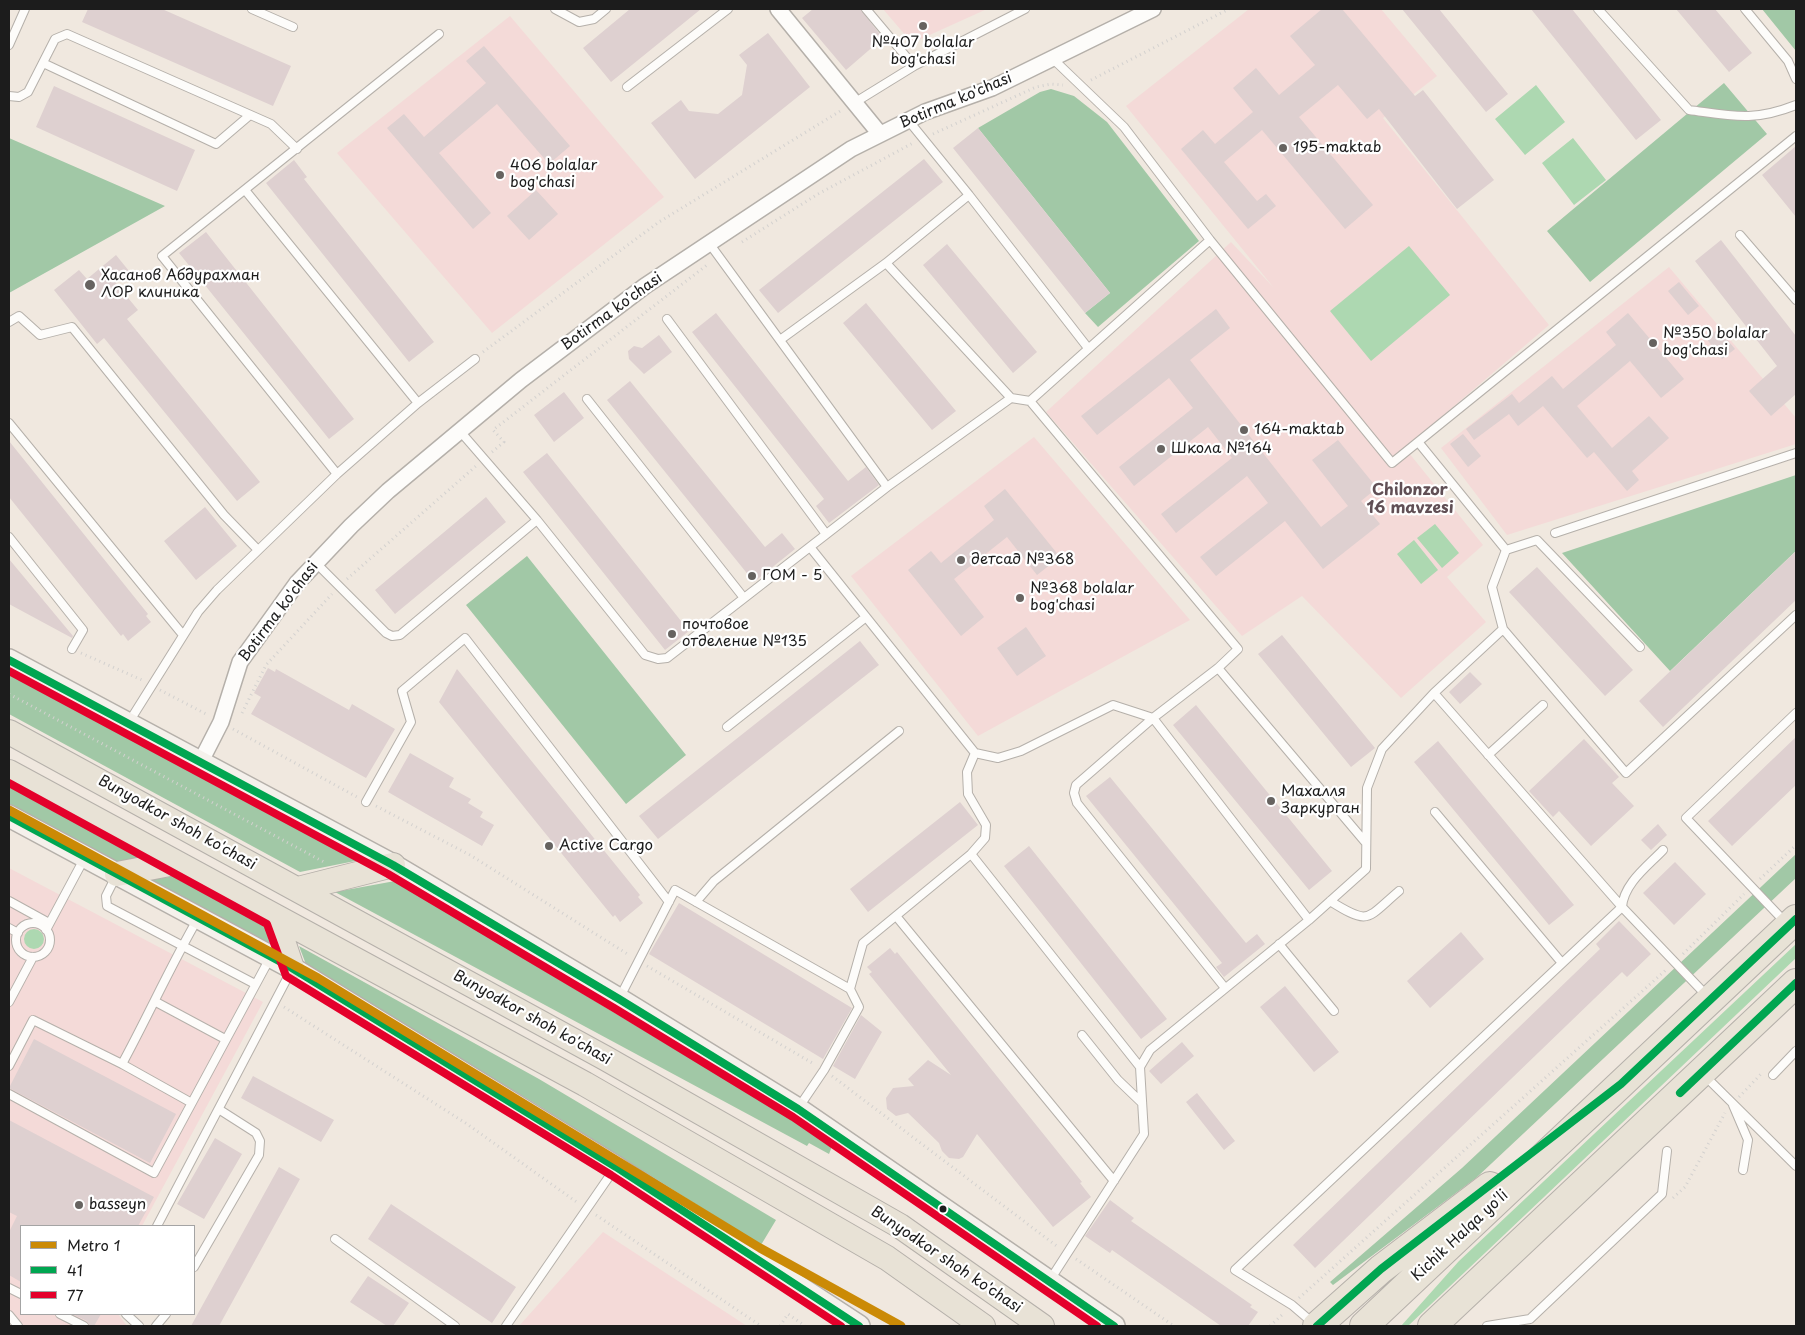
<!DOCTYPE html>
<meta charset="utf-8">
<style>
body{margin:0}
#map{position:relative;width:1805px;height:1335px;overflow:hidden;background:#f0e8df;font-family:"Playpen Sans",sans-serif}
canvas{display:block}
.frame{position:absolute;inset:0;border:10px solid #1c1c1c;pointer-events:none}
.legend{position:absolute;left:20px;top:1225px;width:175px;height:90px;box-sizing:border-box;background:#fff;border:1px solid #a4a4a4;margin:0;padding:6px 9px;list-style:none;font-size:15px;color:#1c1c1c}
.legend li{display:flex;align-items:center;gap:10px;height:25px}
.legend b{width:25px;border:1px solid #a4a4a4}
</style>
<div id="map">
<canvas width="1805" height="1335"></canvas>
<div class="frame"></div>
<ul class="legend">
<li><b style="height:6px;background:#cb8a06"></b>Metro 1</li>
<li><b style="height:6px;background:#00a651"></b>41</li>
<li><b style="height:6px;background:#e4002b"></b>77</li>
</ul>
</div>
<script>
const g = document.querySelector('canvas').getContext('2d');
g.lineJoin = 'round';
function paint(path, color) { g.fillStyle = color; g.fill(path, 'evenodd'); }
function stroke(path, color, width, dash) { g.strokeStyle = color; g.lineWidth = width; g.lineCap = dash ? 'butt' : 'round'; g.setLineDash(dash || []); g.stroke(path); }
function write(font, color, halo, rows, align = 'center') {
  g.font = font + ' "Playpen Sans",sans-serif'; g.lineWidth = 4.5; g.setLineDash([]); g.textBaseline = 'middle'; g.strokeStyle = halo; g.fillStyle = color; for (const [text, x, y, turn = 0] of rows) {
    g.save(); g.translate(x, y); g.rotate((+turn || 0) * Math.PI / 180); g.textAlign = isNaN(turn) ? turn : align; if (halo) g.strokeText(text, 0, 0); g.fillText(text, 0, 0); g.restore();
  }
}
paint(new Path2D(`
 M883 9H987L912 43Z
 M1249 9H1381L1437 76 1383 118 1549 325 1405 448 1483 545 1447 577 1486 622 1401 698 1302 596 1242 636 1046 412 1231 242 1274 288 1126 106Z
 M510 16 664 197 492 333 337 153Z
 M1669 267 1796 418V444L1507 535 1441 448Z
 M1034 437 1190 620 978 736 851 576Z
 M9 868 263 1002 142 1226H21V1314H118L127 1326H9Z
 M603 1232 747 1326H519Z`), '#f4dad8');
paint(new Path2D(`
 M1536 85 1565 122 1525 155 1495 119Z
 M1573 138 1606 180 1574 205 1542 163Z
 M1409 246 1450 295 1371 361 1330 311Z
 M1435 524 1459 553 1442 568 1417 538Z
 M1414 540 1438 570 1421 584 1397 554Z
 M24 939a10 10 0 1 1 20 0a10 10 0 1 1-20 0Z
 M1796 944V958L1408 1326H1401L1459 1261Z`), '#add8b1');
paint(new Path2D(`
 M1762 9H1796V51Z
 M1724 83 1767 134 1590 282 1547 231Z
 M1051 89 1074 96 1107 122 1199 241 1098 327 1085 313 1110 293 978 128 1040 92Z
 M9 138 165 206 9 293Z
 M1796 475V551L1670 671 1562 553Z
 M527 556 686 755 626 804 466 605Z
 M9 673 365 859 300 872 9 714Z
 M9 786 148 860 121 864 9 804Z
 M1796 854V878L1476 1178 1333 1285 1330 1282 1462 1168Z
 M175 876 265 926 271 948 150 880Z
 M395 881 833 1144 829 1154 809 1143 807 1146 335 892Z
 M299 946 539 1079 776 1220 761 1245 536 1104 307 967Z`), '#a1c8a6');
paint(new Path2D(`
 M88 9H162L291 66 273 106 82 22Z
 M630 9H701L611 82 583 48Z
 M813 9H860L883 38 846 70 802 18Z
 M1322 9H1342L1415 96 1423 90 1494 180 1457 209 1379 109 1367 119 1338 85 1299 117 1373 205 1345 229 1262 130 1224 162 1257 201 1266 194 1276 206 1248 229 1181 149 1203 130 1215 144 1253 112 1233 88 1256 68 1279 95 1315 65 1290 36Z
 M1402 9H1439L1508 94 1486 112Z
 M1531 9H1572L1661 120 1636 140Z
 M1676 9H1715L1752 53 1729 72Z
 M768 33 810 87 695 179 651 123 681 100 689 111 718 114 742 95 747 65 739 55Z
 M484 46 570 146 549 164 497 104 439 153 491 213 473 229 387 128 404 114 424 137 486 83 466 61Z
 M54 86 195 150 177 191 36 127Z
 M978 128 1110 293 1085 313 953 148Z
 M1796 146V217L1762 175Z
 M924 159 943 182 778 313 759 290Z
 M294 160 307 177 304 179 434 342 409 362 266 183Z
 M536 190 558 214 529 240 507 216Z
 M206 232 354 419 329 439 179 253Z
 M1721 240 1796 336V394L1771 416 1749 391 1777 366 1695 261Z
 M947 244 1037 352 1013 373 923 265Z
 M116 255 129 271 115 282 138 310 127 319 260 482 237 501 104 338 97 344 54 290 79 270 87 279Z
 M1679 282 1699 306 1688 315 1668 291Z
 M866 303 956 411 932 430 843 323Z
 M1216 309 1230 328 1190 360 1321 527 1348 506 1312 460 1338 440 1377 488 1361 501 1380 524 1323 569 1285 521 1216 576 1200 557 1268 503 1247 476 1176 533 1161 514 1232 458 1208 427 1134 486 1119 467 1193 408 1169 378 1097 435 1081 416Z
 M716 313 848 481 866 467 879 485 829 523 816 506 824 499 692 332Z
 M1628 313 1684 379 1661 398 1630 361 1577 406 1612 448 1649 416 1669 438 1632 471 1639 480 1627 491 1594 452 1587 458 1543 406 1518 426 1509 414 1474 440 1466 429 1512 394 1519 403 1552 376 1563 389 1616 345 1606 332Z
 M1718 329 1735 349 1722 359 1706 338Z
 M659 335 672 352 644 374 629 359 628 351 634 346 642 348Z
 M630 381 765 547 782 533 795 549 754 582 607 400Z
 M564 392 584 418 554 442 534 415Z
 M1463 434 1481 456 1468 467 1450 444Z
 M9 441 148 614 146 616 151 622 128 641 123 634 121 636 9 497Z
 M547 453 689 631 665 650 523 472Z
 M1005 489 1060 557 1037 575 1007 537 954 579 984 617 961 636 908 570 931 551 941 563 994 520 984 506Z
 M486 497 506 522 395 614 375 590Z
 M205 507 237 546 196 580 164 541Z
 M1796 551V600L1663 727 1639 701Z
 M9 559 73 636 72 638 9 604Z
 M1537 567 1633 670 1605 696 1509 592Z
 M1026 627 1046 656 1017 676 997 648Z
 M1282 635 1375 748 1351 767 1258 654Z
 M860 641 879 665 658 839 639 816Z
 M268 668 275 672 276 669 349 710 352 704 395 729 366 778 251 714 261 697 254 693Z
 M457 669 640 895 638 897 643 903 620 922 615 915 613 917 439 702Z
 M1470 672 1482 684 1460 704 1449 692Z
 M1196 705 1332 871 1309 890 1173 725Z
 M1796 737V785L1732 846 1708 821Z
 M1584 739 1619 777 1612 783 1634 806 1591 846 1559 811 1553 817 1529 791Z
 M1438 741 1574 905 1549 925 1414 762Z
 M410 753 454 778 449 787 471 799 468 803 483 812 480 817 494 825 482 846 388 792Z
 M1110 777 1246 943 1257 934 1265 944 1224 977 1216 967 1222 963 1086 796Z
 M960 802 978 825 868 912 850 889Z
 M1658 824 1667 835 1651 850 1641 840Z
 M1029 846 1167 1019 1141 1039 1004 866Z
 M1675 862 1706 894 1674 925 1643 893Z
 M679 903 852 1008 823 1059 649 954Z
 M1619 921 1651 954 1627 977 1622 972 1315 1268 1293 1245 1600 949 1596 944Z
 M1461 932 1484 959 1430 1008 1407 981Z
 M890 948 895 954 897 952 1082 1182 1080 1183 1091 1197 1053 1227 977 1134 963 1157 959 1159 949 1158 942 1151 939 1143 908 1113 896 1116 887 1109 886 1098 893 1088 914 1086 908 1079 928 1060 951 1075 869 974 872 972 867 967Z
 M1285 986 1339 1052 1314 1072 1260 1007Z
 M861 1015 882 1032 855 1079 833 1066Z
 M34 1039 176 1114 150 1163 9 1088Z
 M1182 1042 1194 1056 1161 1084 1149 1071Z
 M253 1076 334 1120 321 1142 241 1098Z
 M1197 1093 1235 1141 1224 1150 1186 1102Z
 M9 1120 154 1197 138 1226H21V1282L9 1275V1232L17 1216 9 1212Z
 M215 1138 242 1154 204 1219 177 1204Z
 M279 1167 300 1179 219 1326H191Z
 M1110 1200 1134 1218 1131 1221 1252 1305 1250 1307 1258 1312 1248 1326H1221L1112 1250 1110 1253 1085 1236Z
 M391 1204 516 1287 492 1323 368 1239Z
 M368 1276 409 1303 393 1326H387L350 1302Z
 M72 1314H101L94 1326H90L87 1321Z`), '#ded0d0');
const lane = new Path2D(`
 M252 9 293 27
 M555 9 579 22 594 19 606 9
 M866 9 914 66
 M1598 9 1689 110C1733 116 1753 122 1796 105
 M1745 9 1788 61 1796 79
 M9 45 25 9
 M1052 58 1124 127 1210 240 1392 463 1796 136
 M43 63 216 144 250 115
 M627 87 728 9
 M9 96 19 97 28 92 55 39 67 34 271 124 297 149
 M854 103 914 66 1025 9
 M245 190 418 403
 M969 195 1088 348
 M1740 235 1796 300
 M709 243 887 487 1011 398 1030 401 1210 240
 M886 263 1011 398
 M667 319 826 534
 M9 322 19 316 40 335 72 327 224 515 258 550
 M780 340 886 263 969 195 908 120
 M587 399 744 598
 M9 423 183 635
 M459 430 537 520 645 655 658 659 667 658 887 487
 M337 474 162 256 439 34
 M1555 533 1796 453
 M9 537 83 630 72 649
 M1506 550 1537 540 1640 647
 M316 563 386 633 392 636 400 635 537 520
 M1503 629 1626 773 1796 615
 M1218 668 1366 843
 M1434 693 1622 907 1708 997
 M129 722 198 612 217 590 337 474 418 403 475 359
 M727 727 866 617
 M975 753 998 758 1021 751 1113 705 1153 718 1218 668 1238 649 1030 401
 M1488 755 1543 705
 M366 802 411 722 402 691 465 638 669 902
 M1435 812 1562 963
 M971 854 1140 1067
 M116 876 106 896 107 906 255 984
 M9 901 49 923
 M1330 901C1370 926 1366 919 1399 891
 M696 902 714 881 899 731
 M896 916 1114 1181
 M1786 923 1686 818 1796 713
 M16 940a17 17 0 1 1 34 0a17 17 0 1 1-34 0Z
 M9 928 18 933
 M46 930 84 859
 M1279 944 1334 1011
 M1225 988 1077 803 1074 793 1076 785 1153 718 1309 920
 M620 997 675 890 850 989
 M9 1002 33 957
 M156 1002 225 1039
 M1082 1035 1118 1080 1142 1103
 M122 1064C148 1016 170 967 197 920
 M9 1066 33 1020 122 1064 190 1102
 M1773 1075 1796 1051
 M1705 1076 1796 1166
 M9 1094 154 1173 270 958
 M1733 1105 1748 1140 1743 1170
 M799 1107 824 1070 859 1007 850 989 863 943 971 854 985 838 986 825 968 794 967 772 975 753 810 547
 M157 1226 292 969
 M335 1239 455 1326
 M194 1267 259 1155 260 1141 256 1133 220 1110
 M1050 1280 1144 1134 1140 1067 1150 1050 1309 920 1366 869 1367 788 1382 749 1434 693 1503 629 1492 587 1506 550 1419 443
 M9 1288 21 1294
 M60 1314 84 1326
 M126 1314 139 1326
 M9 1315 18 1326
 M1313 1323 1292 1305 1235 1270 1622 907C1624 883 1648 866 1663 850
 M156 1326 166 1314
 M506 1326 615 1168
 M1487 1326 1530 1319 1662 1194 1667 1151`);
const street = new Path2D(`
 M778 9 880 134
 M200 763 221 722 240 662 297 583 351 526 388 491 521 380 645 286 851 149 925 112 992 88 1153 9`);
const secondary = new Path2D(`
 M9 660 393 865 619 999 798 1109 1114 1326
 M9 816 292 968 616 1167 859 1326`);
const primary = new Path2D(`
 M9 732 605 1058 900 1226 1042 1326
 M9 772 585 1084 887 1258 983 1326
 M117 874 175 863
 M298 889 393 865
 M275 917 292 968`);
const highway = new Path2D(`
 M1317 1326 1381 1269 1490 1186
 M1364 1326 1796 919
 M1432 1326 1796 983`);
stroke(lane, '#b5b0aa', 10);
stroke(street, '#b5b0aa', 18);
stroke(secondary, '#b5b0aa', 24);
stroke(primary, '#b5b0aa', 26);
stroke(highway, '#b5b0aa', 30);
stroke(new Path2D(`
 M1091 80 1229 9
 M933 134 1036 87 1051 84 1063 85
 M742 242 818 194 913 143
 M483 352 659 222 842 110
 M492 452 504 442 493 430 707 265
 M347 579 476 466
 M81 653 142 680
 M160 690 208 715
 M9 694 324 862
 M242 713 266 665 332 594
 M233 729 357 797
 M376 806 470 855 629 955
 M1760 879 1796 845
 M1683 954 1744 894
 M647 966 814 1064
 M284 1007 467 1124 578 1203
 M832 1076 1058 1247
 M1739 1097 1761 1074
 M1673 1198 1685 1187 1725 1113
 M596 1215 761 1326
 M1076 1259 1174 1326
 M1299 1298 1667 969
 M780 1326 788 1314 805 1326
 M1270 1326 1284 1313`), '#d3d1cf', 3, [1, 4]);
stroke(lane, '#fdfcfa', 8);
stroke(street, '#fdfcfa', 15);
stroke(secondary, '#f5f1ec', 21);
stroke(primary, '#e8e2d6', 24);
stroke(highway, '#e8e2d6', 28);
stroke(new Path2D(`
 M9 660 393 865 619 999 798 1109 1114 1326
 M9 816 292 968 616 1167 859 1326
 M1680 1093 1796 983
 M1317 1326 1381 1269 1621 1084 1796 919`), '#00a651', 8);
stroke(new Path2D(`
 M9 671 388 874 614 1008 793 1117 1097 1326
 M9 783 267 924 286 976 611 1175 841 1326`), '#e4002b', 8);
stroke(new Path2D(`
 M9 810 318 978 760 1248 901 1326`), '#cb8a06', 9);
for (const [x, y, r, color] of [
 [923,26,5,"#666360"],
 [1283,148,5,"#666360"],
 [500,175,5,"#666360"],
 [90,285,6,"#666360"],
 [1653,343,5,"#666360"],
 [1244,430,5,"#666360"],
 [1161,449,5,"#666360"],
 [961,560,5,"#666360"],
 [752,576,5,"#666360"],
 [1020,598,5,"#666360"],
 [672,634,5,"#666360"],
 [1271,801,5,"#666360"],
 [549,846,5,"#666360"],
 [79,1205,5,"#666360"],
 [943,1209,4.5,"#1c1c1c"]
]) { const dot = new Path2D(); dot.arc(x, y, r, 0, 2 * Math.PI); g.fillStyle = color; g.fill(dot); stroke(dot, '#fff', 2); }
write('15px', '#1c1c1c', '#fff', [
 ["№407 bolalar",923,43,"center"],
 ["bog'chasi",923,60,"center"],
 ["195-maktab",1293,148],
 ["406 bolalar",510,166],
 ["bog'chasi",510,183],
 ["Хасанов Абдурахман",101,276],
 ["ЛОР клиника",101,293],
 ["№350 bolalar",1663,334],
 ["bog'chasi",1663,351],
 ["164-maktab",1254,430],
 ["Школа №164",1171,449],
 ["детсад №368",971,560],
 ["ГОМ - 5",762,576],
 ["№368 bolalar",1030,589],
 ["bog'chasi",1030,606],
 ["почтовое",682,625],
 ["отделение №135",682,642],
 ["Махалля",1281,792],
 ["Заркурган",1281,809],
 ["Active Cargo",559,846],
 ["basseyn",89,1205]
], 'left');
write('15px', '#1c1c1c', '#fff', [
 ["Botirma ko'chasi",956,101,-23],
 ["Botirma ko'chasi",612,312,-36],
 ["Botirma ko'chasi",279,612,-53],
 ["Bunyodkor shoh ko'chasi",177,823,29],
 ["Bunyodkor shoh ko'chasi",532,1018,29],
 ["Kichik Halqa yo'li",1460,1236,-43],
 ["Bunyodkor shoh ko'chasi",946,1260,34]
]);
write('bold 16px', '#604f55', '#fff', [
 ["Chilonzor",1410,491],
 ["16 mavzesi",1410,509]
]);
</script>
